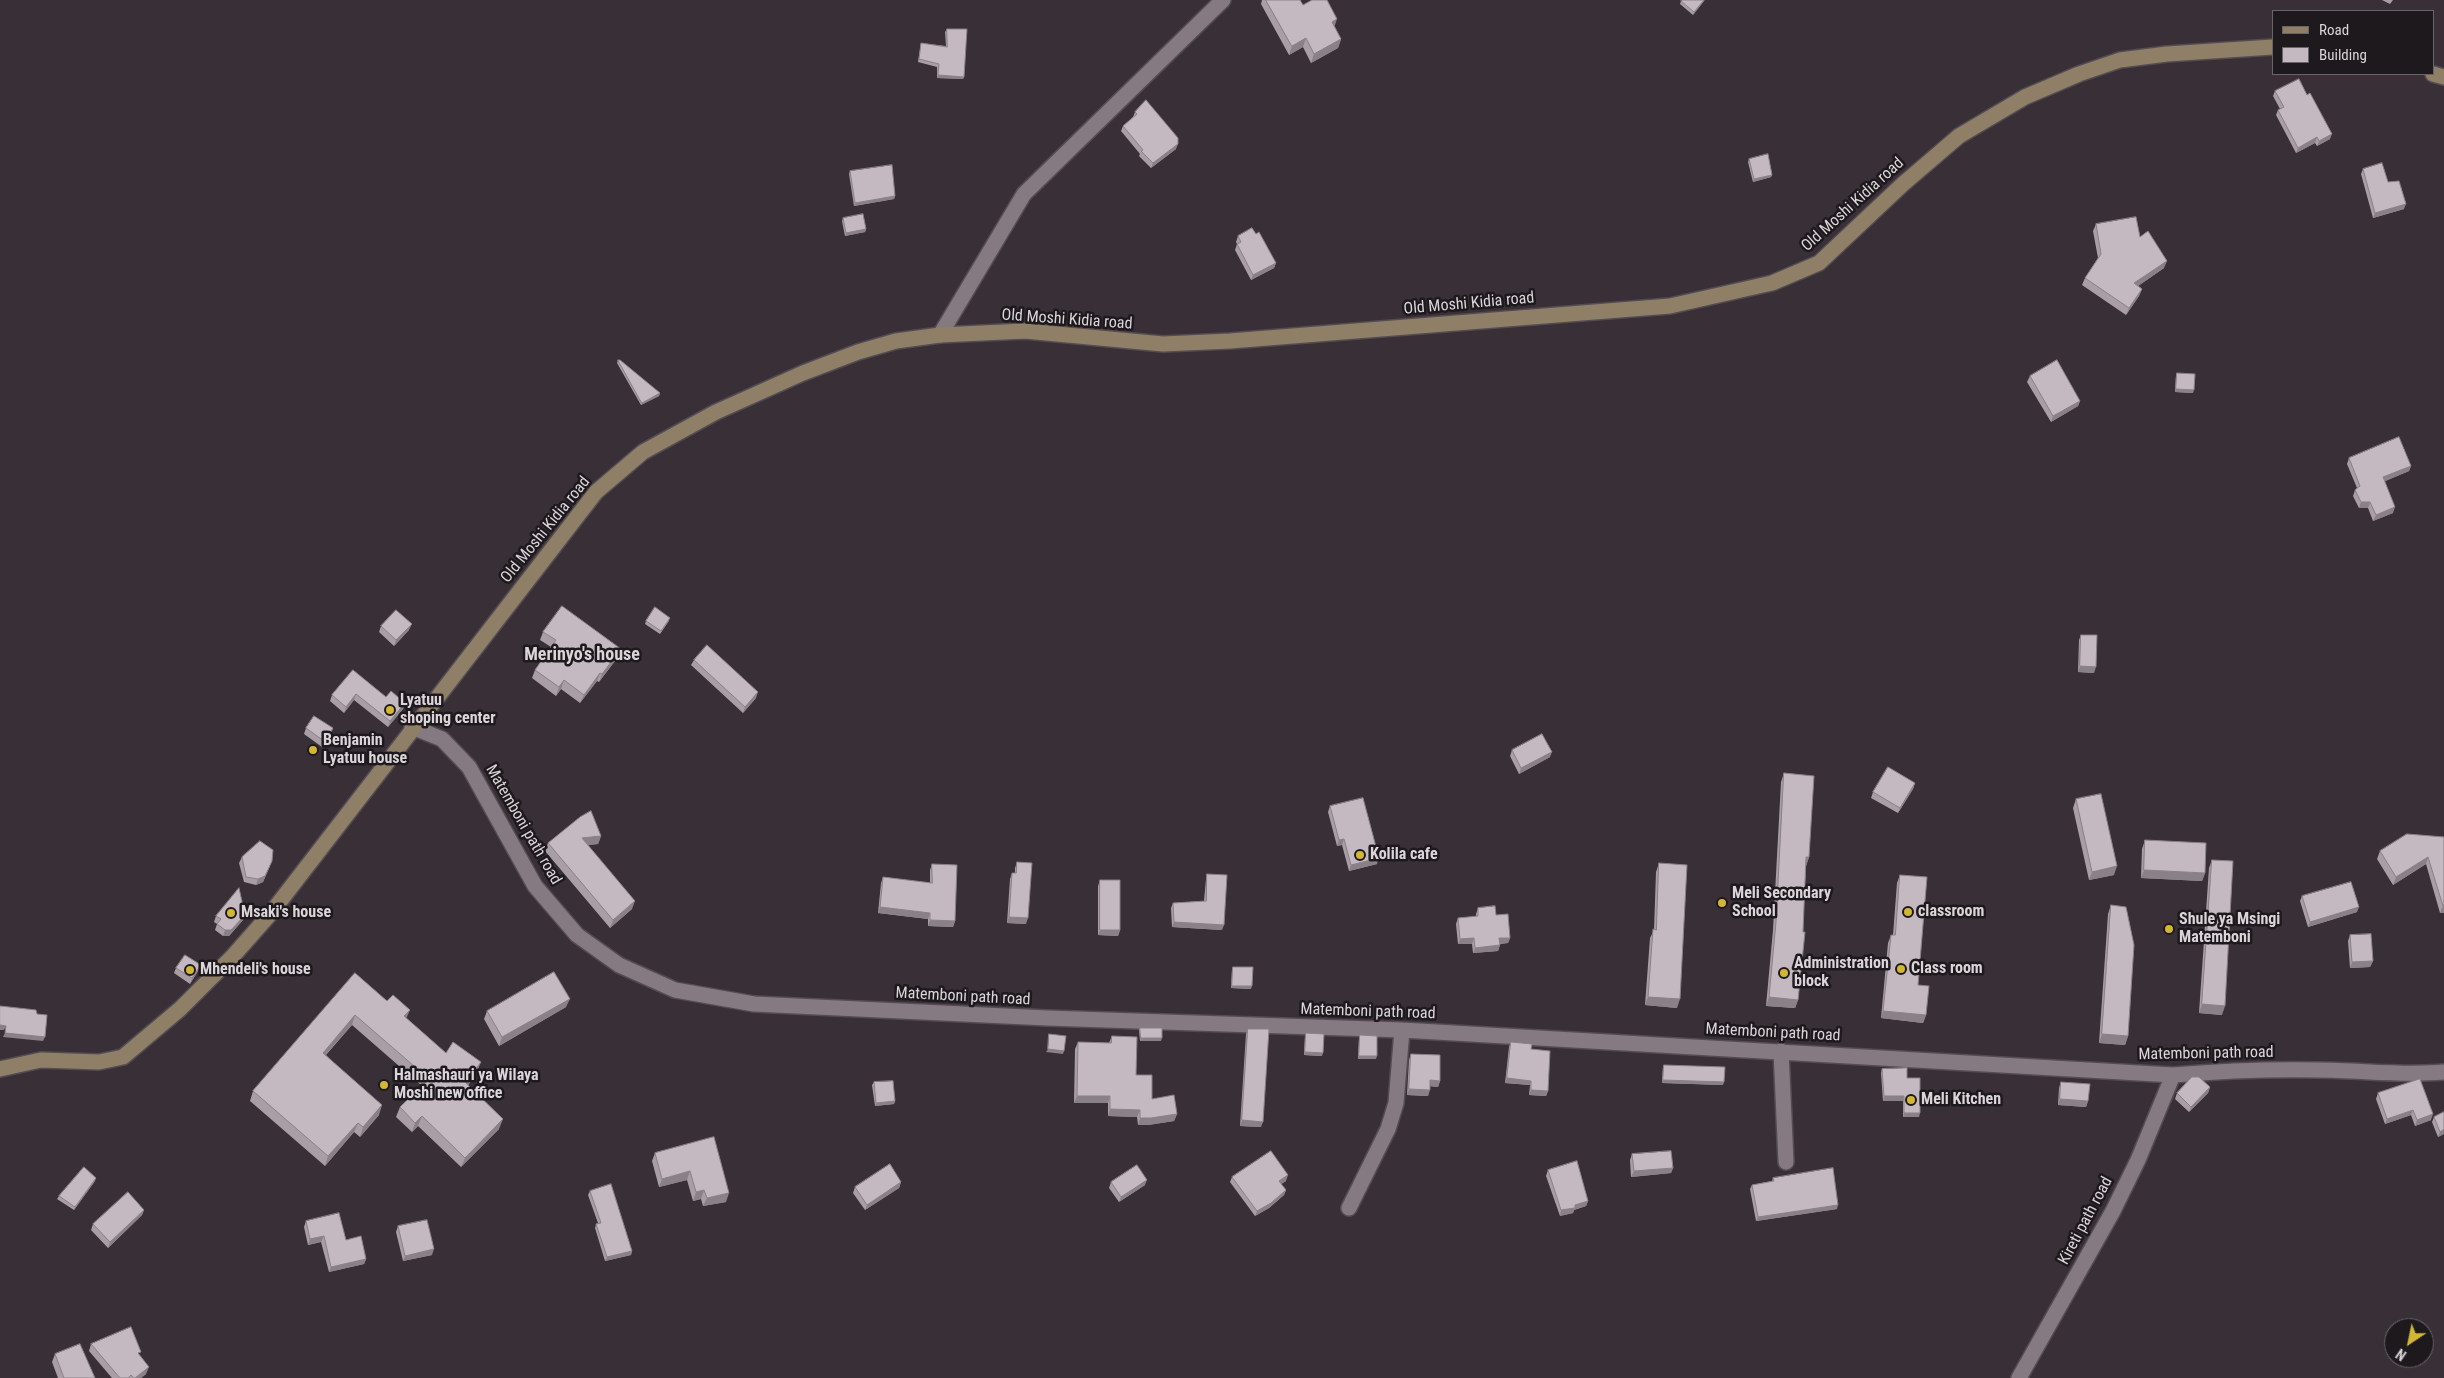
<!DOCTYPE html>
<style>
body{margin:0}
#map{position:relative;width:2444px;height:1378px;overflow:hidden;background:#392f37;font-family:"Roboto Condensed",sans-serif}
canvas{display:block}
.legend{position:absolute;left:2272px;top:10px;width:162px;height:65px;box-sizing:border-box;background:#1d191c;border:1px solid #696468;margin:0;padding:6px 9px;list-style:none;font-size:15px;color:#dbd5da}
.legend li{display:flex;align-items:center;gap:10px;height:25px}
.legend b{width:25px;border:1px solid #696468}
.north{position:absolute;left:2384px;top:1318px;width:50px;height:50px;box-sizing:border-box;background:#1d191c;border:1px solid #696468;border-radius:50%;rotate:214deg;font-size:14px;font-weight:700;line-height:20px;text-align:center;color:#dbd5da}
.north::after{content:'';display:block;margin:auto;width:18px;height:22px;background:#d2b736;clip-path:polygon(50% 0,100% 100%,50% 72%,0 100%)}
</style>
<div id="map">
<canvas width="2444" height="1378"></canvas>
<ul class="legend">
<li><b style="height:6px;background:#8e7f66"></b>Road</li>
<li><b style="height:14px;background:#c4b8c1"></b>Building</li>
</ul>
<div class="north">N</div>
</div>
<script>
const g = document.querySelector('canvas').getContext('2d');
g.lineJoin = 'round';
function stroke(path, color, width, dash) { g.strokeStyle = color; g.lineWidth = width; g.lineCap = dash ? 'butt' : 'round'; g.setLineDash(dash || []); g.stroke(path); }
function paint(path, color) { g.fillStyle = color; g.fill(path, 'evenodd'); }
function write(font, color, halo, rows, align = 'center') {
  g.font = font + ' "Roboto Condensed",sans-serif'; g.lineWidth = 5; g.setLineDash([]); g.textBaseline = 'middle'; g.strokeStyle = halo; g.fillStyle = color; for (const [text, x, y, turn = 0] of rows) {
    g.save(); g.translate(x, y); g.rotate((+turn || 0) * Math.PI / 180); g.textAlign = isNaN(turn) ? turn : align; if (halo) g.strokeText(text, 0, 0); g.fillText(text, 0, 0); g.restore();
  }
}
const street = new Path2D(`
 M940 335 1024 194 1223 0
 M412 727 442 739 469 767 535 886 577 935 619 965 675 990 754 1004 1047 1018 1402 1030 2173 1075C2221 1071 2269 1069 2318 1070 2360 1070 2402 1076 2444 1072
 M1781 1051 1786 1162
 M1349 1208 1388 1129 1396 1103 1402 1030
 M2019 1378 2113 1211 2138 1160 2173 1075`);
const secondary = new Path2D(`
 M2433 74 2444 77
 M0 1069 41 1060 99 1062 123 1057 180 1009 233 956 271 913 596 492 643 452 716 412 803 373 858 352 896 341 940 335 1025 331 1163 344 1230 341 1670 306 1772 283 1819 263 1903 184 1959 136 2025 97 2079 74 2120 60 2167 54 2273 47`);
stroke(street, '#544c53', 18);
stroke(secondary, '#544c53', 18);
stroke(street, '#857982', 15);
stroke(secondary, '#8e7f66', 15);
paint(new Path2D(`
 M1262 0H1300L1303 5 1335 27 1341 39 1338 48 1311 63 1303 47 1289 55 1261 4Z
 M2382 0H2393L2390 4Z
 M1681 1H1704L1693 15 1680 4Z
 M947 29 964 77 963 79 937 78V67L918 62 921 43 946 46 945 32Z
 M2275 91 2330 139 2317 146 2315 143 2296 153 2276 115 2278 110 2280 109 2273 96Z
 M1135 112 1176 149 1151 168 1139 156 1140 154 1121 131 1123 126 1133 117Z
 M1749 159 1772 175 1771 177 1753 182 1748 162Z
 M2363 169 2388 182 2404 209 2373 218 2361 174Z
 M850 171 895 196 894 199 854 206 849 174Z
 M843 218 866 229 865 232 845 236 842 221Z
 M2096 224 2140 237 2164 268 2138 286 2142 289 2139 296 2126 315 2082 285 2085 278 2098 258 2093 231Z
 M1238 236 1276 263 1274 268 1251 280 1235 250 1237 244 1236 242Z
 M618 360 660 393 659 396 641 405 617 363Z
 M2177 373 2193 393 2175 392 2176 376Z
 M2030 376 2080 401 2078 406 2051 422 2027 382Z
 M2349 458 2411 466 2409 471 2385 481 2393 513 2373 521 2368 508H2359L2353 496 2355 490 2357 488 2347 464Z
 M646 621H669L660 634 645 624Z
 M381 626 409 630 394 646 379 632Z
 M543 632 621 649 618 657 599 682 597 681 580 703 561 689 556 696 532 678 535 670 551 647 540 640Z
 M2081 635 2094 673 2078 672 2079 640Z
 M694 660 756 698 743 713 691 665Z
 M353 670 386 697 405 703 403 709 388 727 354 700 344 713 330 701 332 695Z
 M306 728H333L331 734 322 747 304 734Z
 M1512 750 1550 757 1519 774 1510 756Z
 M1784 773 1809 857 1806 866 1798 1000 1795 1008 1766 1006 1773 930 1781 782Z
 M1915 783 1913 789 1898 813 1871 798 1873 792Z
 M2076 799 2114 875 2089 880 2073 808Z
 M1330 806 1377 864 1349 871 1342 845 1337 846 1328 812Z
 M601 836 598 844 588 845 632 909 610 928 545 851 548 843Z
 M2444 837V913H2440L2426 864 2393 885 2377 859 2380 851Z
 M2145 840 2205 873 2202 881 2141 878 2142 849Z
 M242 857 270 866 263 882 256 885 244 882 239 863Z
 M2212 860 2222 1015 2199 1013 2209 868Z
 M1017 862 1026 924 1007 923 1010 879 1012 873H1015V868Z
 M1659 863 1677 1008 1645 1005 1650 938 1654 930 1656 872Z
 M932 864 955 921 953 927 928 926V919L878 913 881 883 883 877 930 883V870Z
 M1207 874 1222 930 1172 927 1171 908 1173 903 1204 901 1206 879Z
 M1900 875 1918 985 1926 1015 1923 1023 1881 1018 1888 943 1891 935H1893L1897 883Z
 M1100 880 1120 930 1118 936 1098 935V886Z
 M2302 896 2357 912 2308 927 2300 901Z
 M2111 905 2128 1036 2125 1045 2099 1043 2108 914Z
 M1478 908 1496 915 1510 938 1508 943 1500 944 1498 951 1473 953 1472 944H1458L1456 924 1458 918 1476 917V914Z
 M216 916 243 920 229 936H223L215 930 217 924 214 922Z
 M2350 935 2373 961 2370 967 2350 968 2348 941Z
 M1233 967 1251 989 1231 988 1232 970Z
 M176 968 198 971 190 984 174 973Z
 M355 973 446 1053 477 1072 468 1085 499 1129 461 1167 418 1126 412 1132 396 1117 400 1107 422 1086 352 1025 326 1055 379 1115 360 1137 354 1132 325 1166 250 1101 253 1091Z
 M566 1007 499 1046 484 1019 487 1011Z
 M1140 1028 1161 1041H1140L1139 1030Z
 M1248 1029 1261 1127 1240 1126 1246 1034Z
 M1306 1033 1322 1056 1304 1055 1305 1036Z
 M1360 1035 1376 1059H1358L1359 1038Z
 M1112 1036 1152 1099 1177 1114 1174 1121 1148 1125H1138L1137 1117 1108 1116V1103H1074L1075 1049 1078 1042 1109 1043Z
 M1511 1042 1548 1091 1546 1096 1529 1095 1530 1085 1505 1083 1509 1047Z
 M1411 1054 1440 1081 1438 1087 1430 1086 1428 1096 1407 1095 1409 1060Z
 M1664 1065 1723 1085 1662 1083 1663 1067Z
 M1882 1069 1907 1078 1919 1117H1903V1101H1883L1881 1073Z
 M2420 1079 2431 1120 2415 1126 2411 1115 2385 1124 2376 1099 2378 1093Z
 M874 1082 895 1101 894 1104 875 1106 872 1085Z
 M2061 1082 2088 1101 2086 1107 2058 1105 2059 1088Z
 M2210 1087 2208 1093 2189 1112 2175 1099 2177 1093Z
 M2444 1112V1134L2438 1137 2432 1122 2434 1117Z
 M714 1137 726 1202 703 1206 701 1199 693 1201 687 1180 659 1187 652 1161 655 1153Z
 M1632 1154 1673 1168 1671 1173 1631 1177 1630 1160Z
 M1548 1170 1588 1201 1586 1206 1574 1210 1573 1213 1560 1216 1546 1176Z
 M1232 1177 1286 1181 1281 1184 1286 1190 1284 1195 1269 1208 1255 1216 1230 1182Z
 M1773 1178 1837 1209 1756 1221 1750 1189 1752 1185 1772 1181Z
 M95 1181 74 1210 57 1199 59 1196Z
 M901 1182 899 1188 865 1210 853 1193 855 1187Z
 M1111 1182 1145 1185 1119 1202 1109 1188Z
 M590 1191 632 1251 631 1255 605 1261 595 1228 596 1224 598 1223 588 1195Z
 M144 1210 142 1215 108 1248 91 1230 93 1224Z
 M306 1221 366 1259 364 1264 329 1272 321 1242 308 1245 304 1227Z
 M398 1226 432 1255 403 1261 396 1232Z
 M91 1344 140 1356 146 1374 141 1378H112L89 1351Z
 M55 1354 95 1378H58L52 1362Z`), '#a99ea6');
paint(new Path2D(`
 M1704 0H1705L1704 1 1693 15 1694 12Z
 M1337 19 1334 28 1332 22Z
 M1306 38 1303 47 1289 55 1292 46Z
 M1341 39 1338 48 1311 63 1314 54Z
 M938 75 964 77 963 79 937 78Z
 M2332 134 2330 139 2317 146 2319 141Z
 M2317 137 2315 143 2296 153 2298 148Z
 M1178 144 1176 149 1151 168 1153 163Z
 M1772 175 1771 177 1753 182 1754 179Z
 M895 196 894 199 854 206 855 203Z
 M2406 204 2404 209 2373 218 2375 213Z
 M866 229 865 232 845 236 846 233Z
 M2167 261 2164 268 2131 291 2134 283Z
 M1276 263 1274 268 1251 280 1253 275Z
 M2142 289 2139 296 2126 315 2129 308Z
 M2176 389 2194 390 2193 393 2175 392Z
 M660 393 659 396 641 405 642 403Z
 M2080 401 2078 406 2051 422 2053 416Z
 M2411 466 2409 471 2381 483 2383 477Z
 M2361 502H2370L2368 508H2359Z
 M2395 507 2393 513 2373 521 2376 515Z
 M412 624 409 630 394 646 396 640Z
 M621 649 618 657 599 682 602 674Z
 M2080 666 2096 667 2094 673 2078 672Z
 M600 673 597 681 580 703 584 695Z
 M564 680 561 689 556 696 559 687Z
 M758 692 756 698 743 713 745 707Z
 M356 694 354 700 344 713 346 707Z
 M405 703 403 709 388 727 390 721Z
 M333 728 331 734 322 747 324 741Z
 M1552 752 1550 757 1519 774 1521 768Z
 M1915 783 1913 789 1898 813 1900 808Z
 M601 836 598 844 579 846 582 838Z
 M1344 839 1342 845 1337 846 1339 840Z
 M1806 857H1809L1806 866Z
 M2428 857 2426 864 2393 885 2396 877Z
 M1379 858 1377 864 1349 871 1351 865Z
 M272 861 263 882 256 885 258 879Z
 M2117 866 2114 875 2089 880 2092 872Z
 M2144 870 2205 873 2202 881 2141 878Z
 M635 901 632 909 610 928 613 920Z
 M2443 906H2444V913H2440Z
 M880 907 930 913 928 919 878 913Z
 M2359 907 2357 912 2308 927 2310 922Z
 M245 915 243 920 229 936H223L225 930Z
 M1009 917 1028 918 1026 924 1007 923Z
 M930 920 955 921 953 927 928 926Z
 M1174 922 1224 925 1222 930 1172 927Z
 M1100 930H1120L1118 936 1098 935Z
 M1474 938 1472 944H1458L1460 939Z
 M1499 938H1510L1508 943 1497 944Z
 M1500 945 1498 951 1473 953 1475 948Z
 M2373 961 2370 967 2350 968 2352 962Z
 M201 965 198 971 190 984 192 978Z
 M1232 986H1252L1251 989 1231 988Z
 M1648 997 1680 999 1677 1008 1645 1005Z
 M1769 997 1798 1000 1795 1008 1766 1006Z
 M570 999 566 1007 499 1046 502 1037Z
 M2202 1004 2225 1006 2222 1015 2199 1013Z
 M410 1010 406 1019 404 1016Z
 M1883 1011 1926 1015 1923 1023 1881 1018Z
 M355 1015 352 1025 319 1062 323 1053Z
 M0 1025 6 1026 4 1030H0Z
 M5 1033 45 1037 43 1041 3 1037Z
 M2102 1034 2128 1036 2125 1045 2099 1043Z
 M1141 1038H1162L1161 1041H1140Z
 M1048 1049 1064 1051 1063 1054 1046 1052Z
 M1305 1052 1323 1053 1322 1056 1304 1055Z
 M1359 1056H1377L1376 1059H1358Z
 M481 1062 477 1072 463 1093 466 1083Z
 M1507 1078 1531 1081 1530 1085 1505 1083Z
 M1430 1080 1440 1081 1438 1087 1428 1086Z
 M1663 1080 1724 1082 1723 1085 1662 1083Z
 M2210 1087 2208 1093 2189 1112 2191 1107Z
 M1409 1089 1430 1090 1428 1096 1407 1095Z
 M1531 1090 1548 1091 1546 1096 1529 1095Z
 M1077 1096H1110L1108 1103H1074Z
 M1884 1096H1904L1903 1101H1883Z
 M2060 1099 2088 1101 2086 1107 2058 1105Z
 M895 1101 894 1104 875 1106 876 1103Z
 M382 1105 379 1115 360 1137 363 1127Z
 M1110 1109 1140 1110 1137 1117 1108 1116Z
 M2413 1110 2411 1115 2385 1124 2387 1119Z
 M1904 1113H1920L1919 1117H1903Z
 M1177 1114 1174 1121 1148 1125H1138L1140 1118Z
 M2433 1114 2431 1120 2415 1126 2417 1120Z
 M422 1116 418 1126 412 1132 415 1123Z
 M503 1119 499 1129 461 1167 465 1158Z
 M1242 1120 1263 1122 1261 1127 1240 1126Z
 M358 1123 354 1132 325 1166 328 1156Z
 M2444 1129V1134L2438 1137 2440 1132Z
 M1673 1168 1671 1173 1631 1177 1634 1171Z
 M690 1171 687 1180 659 1187 662 1179Z
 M1288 1175 1286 1181 1277 1187 1279 1181Z
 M96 1178 95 1181 74 1210 75 1207Z
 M1147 1180 1145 1185 1119 1202 1121 1197Z
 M901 1182 899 1188 865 1210 867 1205Z
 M704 1190 701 1199 693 1201 696 1192Z
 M1286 1190 1284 1195 1269 1208 1255 1216 1257 1211Z
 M729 1193 726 1202 703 1206 707 1198Z
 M1588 1201 1586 1206 1574 1210 1573 1213 1560 1216 1561 1210 1575 1205Z
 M1838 1205 1837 1209 1756 1221 1758 1217Z
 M144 1210 142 1215 108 1248 110 1242Z
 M324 1236 321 1242 308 1245 310 1239Z
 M434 1249 432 1255 403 1261 405 1256Z
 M632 1251 631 1255 605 1261 607 1257Z
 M366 1259 364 1264 329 1272 331 1267Z
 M149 1367 146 1374 141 1378H135Z`), '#898187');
const building = new Path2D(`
 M1266 0H1300L1303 5 1312 0H1327L1337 19 1332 22 1341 39 1314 54 1306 38 1292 46Z
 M1682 0H1704L1694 12 1681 1Z
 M947 29H967L964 77 938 75 939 64 919 59 921 43 947 47Z
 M2299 79 2307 95 2310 93 2332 134 2319 141 2317 137 2298 148 2278 110 2284 107 2275 91Z
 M1146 100 1178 138V144L1153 163 1141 151 1143 150 1123 126 1137 114 1135 112Z
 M1768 154 1772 175 1754 179 1749 159Z
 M2382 163 2388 182 2399 181 2406 204 2375 213 2363 169Z
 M892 165 895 196 855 203 850 171Z
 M863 214 866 229 846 233 843 218Z
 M2136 217 2140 237 2148 231 2167 261 2134 283 2142 289 2129 308 2085 278 2101 254 2096 224Z
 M1252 228 1256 234 1259 232 1276 263 1253 275 1237 244 1241 242 1238 236Z
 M618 360H620L660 393 642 403Z
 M2057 360 2080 401 2053 416 2030 376Z
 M2177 373 2195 374 2194 390 2176 389Z
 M2399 437 2411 466 2383 477 2395 507 2376 515 2370 502H2361L2355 490 2360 486 2349 458Z
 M562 606 621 649 602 674 600 673 584 695 564 680 559 687 535 670 556 640 543 632Z
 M655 607 670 618 661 631 646 621Z
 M396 610 412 624 396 640 381 626Z
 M2081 635H2097L2096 667 2080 666Z
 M707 645 758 692 745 707 694 660Z
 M353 670 386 697 391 691 405 703 390 721 356 694 346 707 332 695Z
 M314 716 333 728 324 741 306 728Z
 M1542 734 1552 752 1521 768 1512 750Z
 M1888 767 1915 783 1900 808 1873 792Z
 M1784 773 1814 776 1809 857H1806L1803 932H1805L1798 1000 1769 997 1776 922Z
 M2101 794 2117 866 2092 872 2076 799Z
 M1363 798 1379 858 1351 865 1344 839 1339 840 1330 806Z
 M591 811 601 836 582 838 635 901 613 920 548 843 580 817Z
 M2407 834 2444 837V906H2443L2428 857 2396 877 2380 851Z
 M2145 840 2206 843 2205 873 2144 870Z
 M260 841 273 850 272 861 265 876 258 879 246 877 242 857Z
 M2212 860 2233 861 2225 1006 2202 1004Z
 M1017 862 1032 863 1028 918 1009 917 1012 873H1016Z
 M1659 863 1687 865 1680 999 1648 997 1653 929 1656 930Z
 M932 864 957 865 955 921 930 920V913L880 907 883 877 932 883Z
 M1207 874 1227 875 1224 925 1174 922 1173 903 1206 901Z
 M1900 875 1927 877 1918 985 1929 986 1926 1015 1883 1011 1891 935H1895Z
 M1100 880H1120V930H1100Z
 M2351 882 2359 907 2310 922 2302 896Z
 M239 888 245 915 231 930H225L217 924 221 919 216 916Z
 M2111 905 2126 907 2134 945 2128 1036 2102 1034Z
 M1495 906 1496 915 1508 914 1510 938H1499L1500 945 1475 948 1474 938 1460 939 1458 918 1478 916V908Z
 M2371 934 2373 961 2352 962 2350 935Z
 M185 955 201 965 192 978 176 968Z
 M1233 967H1253L1252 986H1232Z
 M554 972 570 999 502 1037 487 1011Z
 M355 973 387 1001 393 995 410 1010 404 1016 446 1053 453 1042 481 1062 466 1083 503 1119 465 1158 422 1116 415 1123 400 1107 429 1079 355 1015 323 1053 382 1105 363 1127 358 1123 328 1156 253 1091Z
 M0 1006 36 1010 37 1014 47 1015 45 1037 5 1033 6 1026 0 1025Z
 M1140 1028H1162V1038H1141Z
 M1248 1029H1269L1263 1122 1242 1120Z
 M1306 1033 1324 1034 1323 1053 1305 1052Z
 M1049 1034 1066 1036 1064 1051 1048 1049Z
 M1360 1035 1377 1036V1056H1359Z
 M1112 1036 1137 1037 1136 1075H1152V1099L1174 1095 1177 1114 1151 1118H1140V1110L1110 1109V1096H1077L1078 1042 1111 1043Z
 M1511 1042 1532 1044 1531 1049 1550 1051 1548 1091 1531 1090V1081L1507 1078Z
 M1411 1054 1440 1055V1081L1430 1080V1090L1409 1089Z
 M1664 1065 1725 1067 1724 1082 1663 1080Z
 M1907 1068V1078H1920V1113H1904V1096H1884L1882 1069Z
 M2192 1077H2199L2210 1087 2191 1107 2177 1093Z
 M2420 1079 2433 1114 2417 1120 2413 1110 2387 1119 2378 1093Z
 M893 1081 895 1101 876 1103 874 1082Z
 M2061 1082 2090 1084 2088 1101 2060 1099Z
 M2444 1112V1129L2440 1132 2434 1117Z
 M714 1137 729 1193 707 1198 704 1190 696 1192 690 1171 662 1179 655 1153Z
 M1271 1151 1288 1175 1279 1181 1286 1190 1271 1203 1257 1211 1232 1177Z
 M1671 1151 1673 1168 1634 1171 1632 1154Z
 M1577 1161 1588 1201 1575 1205V1208L1561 1210 1548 1170Z
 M890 1164 901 1182 867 1205 855 1187Z
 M1137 1165 1147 1180 1121 1197 1111 1182Z
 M84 1167 96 1178 75 1207 59 1196Z
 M1833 1168 1838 1205 1758 1217 1752 1185 1774 1181 1773 1178Z
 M611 1184 632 1251 607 1257 596 1224 601 1223 590 1191Z
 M128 1192 144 1210 110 1242 93 1224Z
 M339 1213 346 1240 361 1236 366 1259 331 1267 324 1236 310 1239 306 1221Z
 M427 1220 434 1249 405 1256 398 1226Z
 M131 1327 141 1352 138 1353 149 1367 135 1378H134L131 1375 128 1378H120L91 1344Z
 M80 1344 95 1378H64L55 1354Z`);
paint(building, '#c4b8c1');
stroke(building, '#898187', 1);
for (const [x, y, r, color] of [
 [390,710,5,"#d2b736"],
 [313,750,5,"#d2b736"],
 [1360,855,5,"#d2b736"],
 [1722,903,5,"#d2b736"],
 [1908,912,5,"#d2b736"],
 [231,913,5,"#d2b736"],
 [2169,929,5,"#d2b736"],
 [1901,969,5,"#d2b736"],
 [190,970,5,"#d2b736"],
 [1784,973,5,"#d2b736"],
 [384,1085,5,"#d2b736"],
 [1911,1100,5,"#d2b736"]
]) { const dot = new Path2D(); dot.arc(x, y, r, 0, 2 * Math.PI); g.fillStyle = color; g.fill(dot); stroke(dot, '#1d191c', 2); }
write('16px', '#dbd5da', '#1d191c', [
 ["Old Moshi Kidia road",1853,205,-42],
 ["Old Moshi Kidia road",1469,304,-5],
 ["Old Moshi Kidia road",1067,320,4],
 ["Old Moshi Kidia road",546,530,-51],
 ["Matemboni path road",523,825,60],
 ["Matemboni path road",963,997,3],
 ["Matemboni path road",1368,1012,2],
 ["Matemboni path road",1773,1033,3],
 ["Matemboni path road",2206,1054,-1],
 ["Kireti path road",2086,1221,-62]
]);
write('bold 16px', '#dbd5da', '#1d191c', [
 ["Lyatuu",400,701],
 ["shoping center",400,719],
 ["Benjamin",323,741],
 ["Lyatuu house",323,759],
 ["Kolila cafe",1370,855],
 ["Meli Secondary",1732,894],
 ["School",1732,912],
 ["classroom",1918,912],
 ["Msaki's house",241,913],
 ["Shule ya Msingi",2179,920],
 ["Matemboni",2179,938],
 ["Administration",1794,964],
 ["block",1794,982],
 ["Class room",1911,969],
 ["Mhendeli's house",200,970],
 ["Halmashauri ya Wilaya",394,1076],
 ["Moshi new office",394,1094],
 ["Meli Kitchen",1921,1100]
], 'left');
write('bold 18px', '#dbd5da', '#1d191c', [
 ["Merinyo's house",582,655]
]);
</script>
